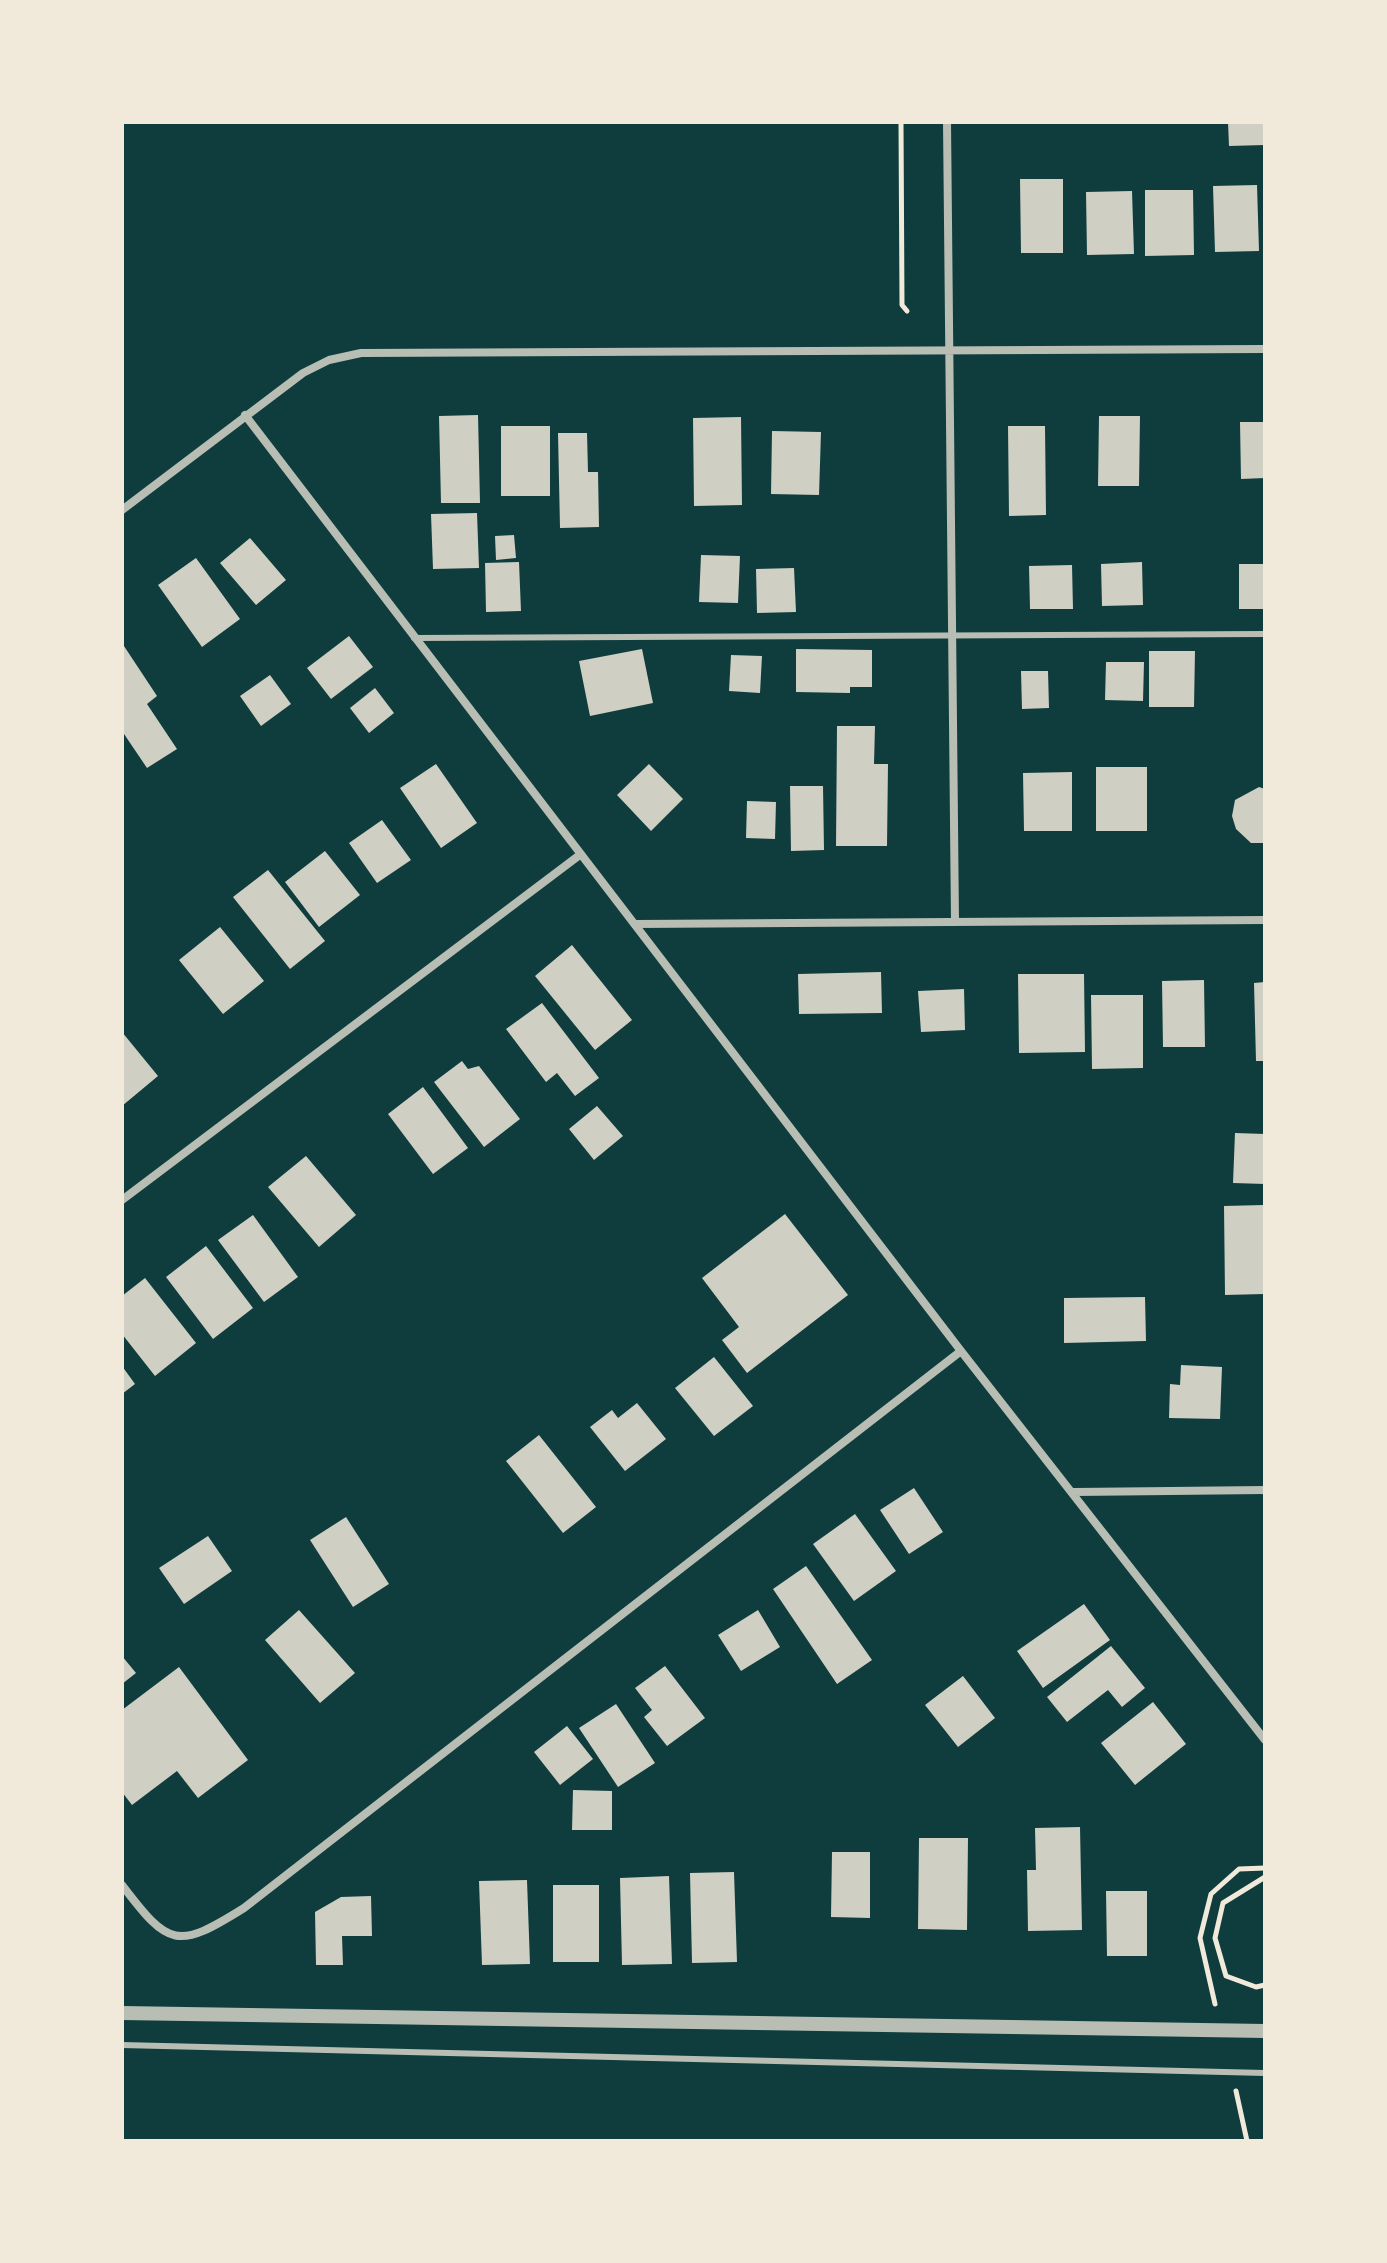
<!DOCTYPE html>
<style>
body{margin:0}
#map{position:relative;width:1387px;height:2263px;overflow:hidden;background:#0f3d3e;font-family:Commissioner,sans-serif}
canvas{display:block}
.frame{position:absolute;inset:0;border:124px solid #f1e9da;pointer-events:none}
</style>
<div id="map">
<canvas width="1387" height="2263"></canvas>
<div class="frame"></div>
</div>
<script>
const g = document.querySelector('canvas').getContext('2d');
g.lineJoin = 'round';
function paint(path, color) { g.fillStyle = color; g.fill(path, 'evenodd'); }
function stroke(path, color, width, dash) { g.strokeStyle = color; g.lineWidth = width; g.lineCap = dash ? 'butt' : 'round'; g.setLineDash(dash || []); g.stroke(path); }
paint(new Path2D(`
 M1228 122H1265V145L1229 146Z
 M1020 179H1063V253H1021Z
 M1257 185 1259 251 1215 252 1213 186Z
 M1145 190H1193L1194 255 1145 256Z
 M1132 191 1134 254 1087 255 1086 192Z
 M478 415 480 503H441L439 416Z
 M1099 416H1140L1139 486H1098Z
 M741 417 742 505 694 506 693 418Z
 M1240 422H1265V478L1241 479Z
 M501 426H550V496H501Z
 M1008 426H1045L1046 515 1009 516Z
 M772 431 821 432 819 495 771 494Z
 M558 433H587L588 472H598L599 527 560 528Z
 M477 513 479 568 433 569 431 514Z
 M514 535 516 558 496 560 495 536Z
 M250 538 286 580 256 605 220 563Z
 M701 555 740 556 738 603 699 602Z
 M196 558 240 619 202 647 158 585Z
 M519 562 521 611 486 612 485 563Z
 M1142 562 1143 605 1102 606 1101 564Z
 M1239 564H1265V609H1239Z
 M1072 565 1073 609H1030L1029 566Z
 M794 568 796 612 757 613 756 569Z
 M349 636 373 667 331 699 307 668Z
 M122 643 157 696 147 704 177 749 147 768 122 731Z
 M642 649 653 703 590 716 579 661Z
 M796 649 872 650V687H850V693L796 692Z
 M1149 651H1195L1194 707H1149Z
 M731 655 762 656 760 693 729 691Z
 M1106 662H1144L1143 701 1105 700Z
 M1021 671H1048L1049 708 1022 709Z
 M270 675 291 704 261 726 240 696Z
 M375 688 394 713 369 733 350 708Z
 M837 726H875L874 764H888L887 846H836Z
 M436 764 477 823 441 848 400 788Z
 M649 764 683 799 651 831 617 795Z
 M1096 767H1147V831H1096Z
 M1072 772V831H1024L1023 773Z
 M790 786H823L824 850 791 851Z
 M1259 787 1265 789V843H1251L1236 829 1232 816 1235 800Z
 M747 801 776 802 775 839 746 838Z
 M382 820 411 860 377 883 349 843Z
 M325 851 360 895 319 927 285 882Z
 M268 870 325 941 290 969 233 897Z
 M220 927 264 981 223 1014 179 960Z
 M572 945 632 1020 595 1050 535 976Z
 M881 972 882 1013 799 1014 798 974Z
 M1018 974H1084L1085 1052 1019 1053Z
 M1204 980 1205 1047H1163L1162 981Z
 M1265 982V1061H1256L1254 983Z
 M964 989 965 1030 921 1032 918 991Z
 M1091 995H1143V1068L1092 1069Z
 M542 1003 599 1078 575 1096 557 1073 546 1082 506 1029Z
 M122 1032 158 1076 122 1106Z
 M462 1061 468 1069 479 1066 520 1119 484 1147 434 1082Z
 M423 1087 468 1148 433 1174 388 1114Z
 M597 1106 623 1136 594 1160 569 1129Z
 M1235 1133 1265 1134V1184L1233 1183Z
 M306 1156 356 1215 319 1247 268 1187Z
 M1263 1205 1264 1294 1225 1295 1224 1206Z
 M785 1214 848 1295 747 1373 722 1340 739 1327 702 1278Z
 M253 1215 298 1277 264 1302 218 1240Z
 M206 1246 253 1308 213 1339 166 1277Z
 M145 1278 196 1343 155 1376 122 1334V1296Z
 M1145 1297 1146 1341 1064 1343V1298Z
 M714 1357 753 1406 714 1436 675 1388Z
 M1181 1365 1222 1367 1220 1419 1169 1418 1170 1384 1180 1385Z
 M122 1366 135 1384 122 1394Z
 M637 1403 666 1439 625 1471 590 1427 612 1410 618 1418Z
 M539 1435 596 1507 563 1533 506 1461Z
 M914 1488 943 1532 909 1554 880 1510Z
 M855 1514 896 1571 854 1601 813 1544Z
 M346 1517 389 1584 353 1607 310 1540Z
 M208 1536 232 1571 184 1604 159 1568Z
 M806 1566 872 1660 837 1684 773 1589Z
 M1084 1604 1110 1640 1043 1688 1017 1651Z
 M299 1610 355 1673 320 1703 265 1640Z
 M758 1610 780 1647 741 1671 718 1635Z
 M1111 1646 1145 1688 1122 1707 1108 1690 1067 1722 1047 1697Z
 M122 1656 136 1673 122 1684Z
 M665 1666 705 1718 667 1746 644 1717 652 1710 635 1688Z
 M179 1667 248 1760 198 1798 177 1771 132 1805 122 1792V1710Z
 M963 1676 995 1718 958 1747 925 1705Z
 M1153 1702 1186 1744 1135 1785 1101 1743Z
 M616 1704 655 1763 618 1787 579 1728Z
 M567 1726 593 1759 560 1785 534 1752Z
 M573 1790 612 1791V1830H572Z
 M1080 1827 1082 1930 1028 1931 1027 1870H1036L1035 1828Z
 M919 1838H968L967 1930 918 1929Z
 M832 1852H870V1918L831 1917Z
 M734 1872 737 1962 692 1963 690 1873Z
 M669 1876 672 1964 622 1965 620 1878Z
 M527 1880 530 1964 482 1965 479 1881Z
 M553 1885H599V1962H553Z
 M1106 1891H1147V1956H1107Z
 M371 1896 372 1936H342L343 1965H316L315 1912 341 1897Z`), '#cfcfc3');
stroke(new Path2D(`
 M901 122 902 305 907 311
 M1265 1877 1223 1903 1215 1938 1226 1976 1256 1987 1265 1985
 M1215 2004 1200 1938 1211 1894 1239 1869 1265 1868
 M1236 2091 1247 2141`), '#f1e9da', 5);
stroke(new Path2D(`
 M414 638 1265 634
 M122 2045 1265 2073`), '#b8beb3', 6);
stroke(new Path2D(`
 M947 122 955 922
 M245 415 961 1351 1265 1740
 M122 510 303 373 329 360 361 353 1265 349
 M635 924 1265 920
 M122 1200 581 854
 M1074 1492 1265 1490
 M122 1885C169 1947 177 1950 244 1908L961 1351`), '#b8beb3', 8);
stroke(new Path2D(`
 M122 2013 1265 2031`), '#b8beb3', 14);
</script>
